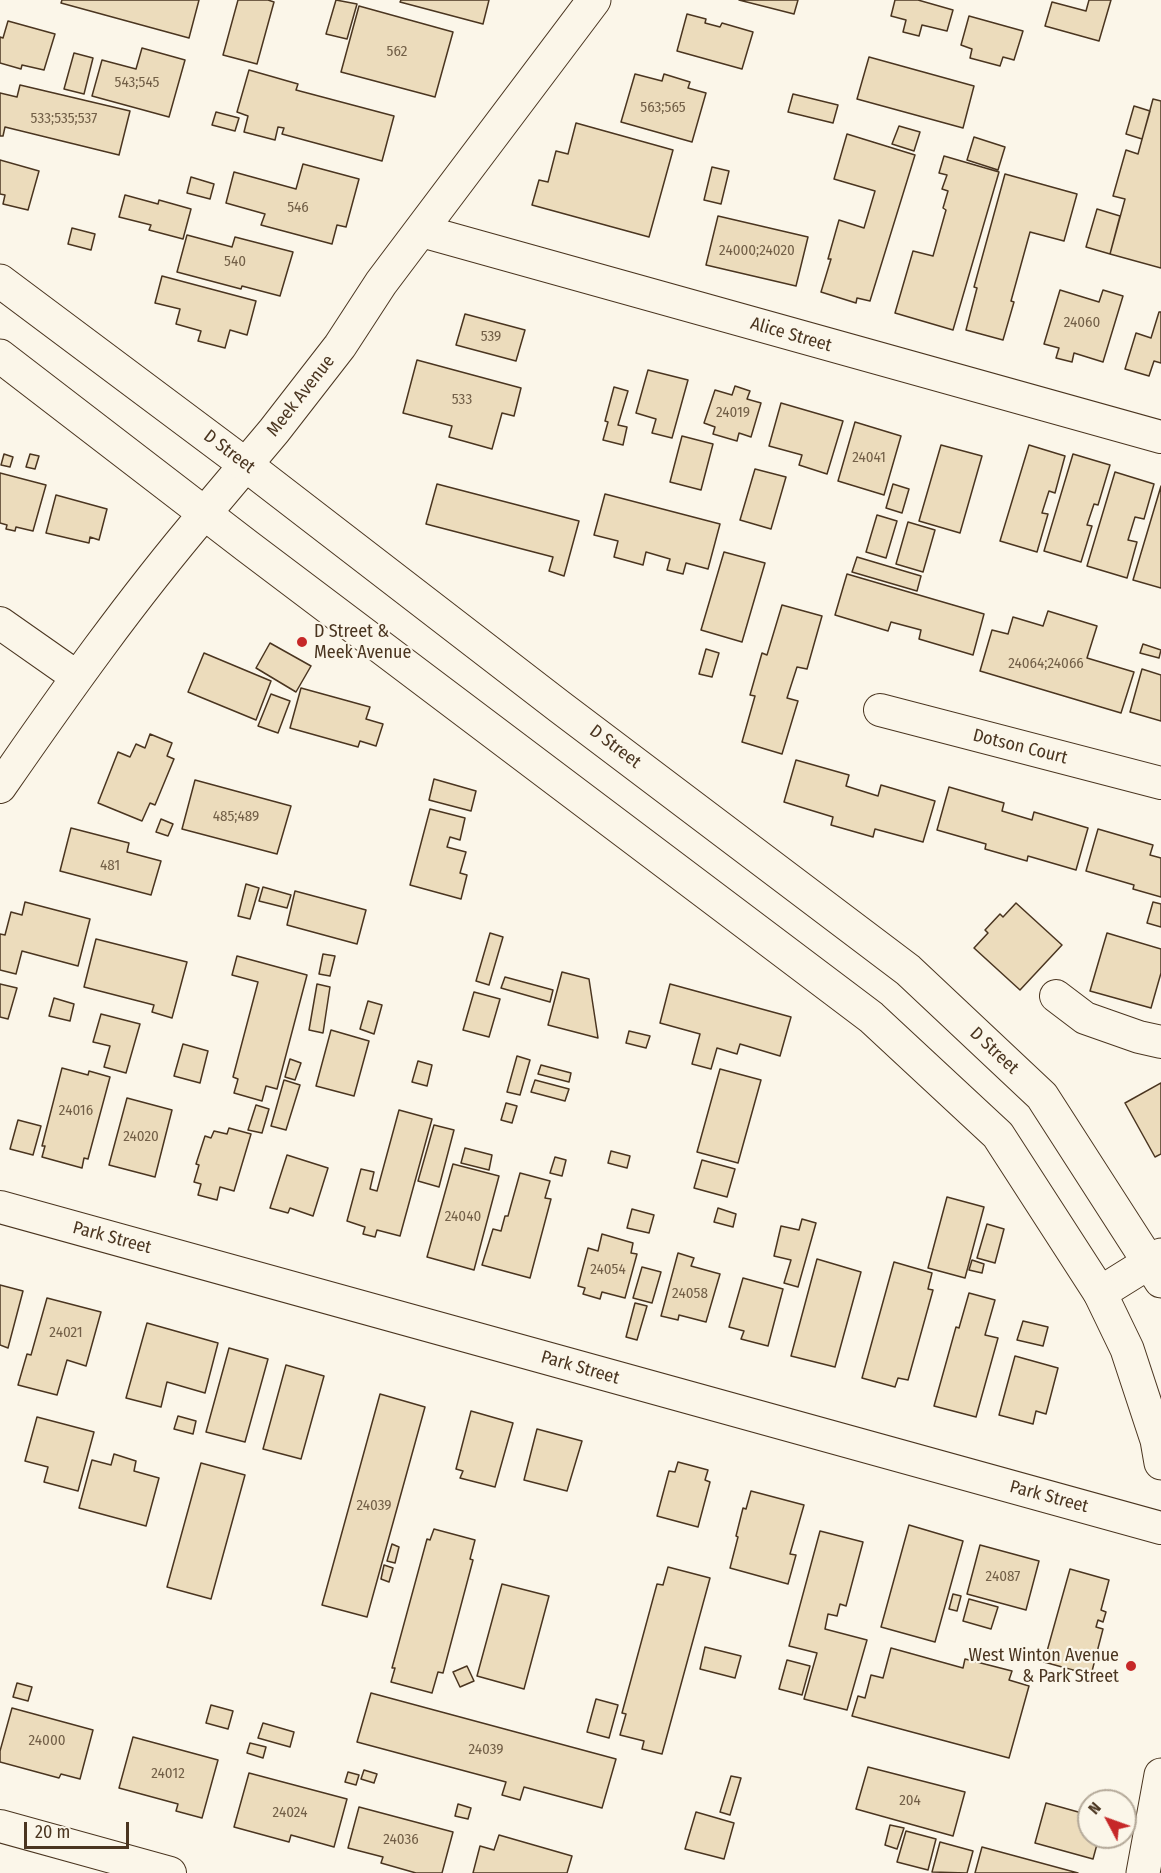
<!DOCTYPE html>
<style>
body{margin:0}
#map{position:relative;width:1161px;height:1873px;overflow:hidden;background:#fbf6e9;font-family:"Fira Sans Condensed",sans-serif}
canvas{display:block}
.north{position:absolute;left:1077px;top:1789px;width:60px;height:60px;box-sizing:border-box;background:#fbf6e9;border:2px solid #b4a999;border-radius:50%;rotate:311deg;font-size:16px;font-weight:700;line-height:24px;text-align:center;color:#4a3520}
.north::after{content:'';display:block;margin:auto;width:21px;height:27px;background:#c62828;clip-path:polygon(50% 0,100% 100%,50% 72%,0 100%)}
.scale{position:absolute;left:24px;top:1822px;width:105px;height:27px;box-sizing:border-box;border:3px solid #4a3520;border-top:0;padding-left:8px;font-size:18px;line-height:21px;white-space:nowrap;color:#4a3520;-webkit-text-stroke:4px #fbf6e9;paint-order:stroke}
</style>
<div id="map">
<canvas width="1161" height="1873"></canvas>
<div class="north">N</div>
<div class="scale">20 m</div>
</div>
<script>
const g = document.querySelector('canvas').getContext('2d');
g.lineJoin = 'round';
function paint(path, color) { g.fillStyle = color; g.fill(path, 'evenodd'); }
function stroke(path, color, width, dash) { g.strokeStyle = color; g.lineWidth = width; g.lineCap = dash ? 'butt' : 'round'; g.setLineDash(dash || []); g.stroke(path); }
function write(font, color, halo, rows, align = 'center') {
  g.font = font + ' "Fira Sans Condensed",sans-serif'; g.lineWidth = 4.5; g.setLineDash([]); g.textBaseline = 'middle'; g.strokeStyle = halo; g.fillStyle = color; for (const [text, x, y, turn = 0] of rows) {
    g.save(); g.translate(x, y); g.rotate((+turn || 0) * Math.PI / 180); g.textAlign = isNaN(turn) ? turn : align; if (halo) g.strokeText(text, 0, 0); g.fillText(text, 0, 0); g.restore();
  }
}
const building = new Path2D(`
 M62 0H199L189 38 61 3Z
 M238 0H268L274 2 257 64 223 55Z
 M336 0 357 4 347 39 326 34Z
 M401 0H489L483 24 400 2Z
 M739 0H798L794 14Z
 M895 0H918L953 10 947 31 922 25 919 36 903 32 906 20 891 16Z
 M1089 0H1111L1099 41 1045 26 1052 2 1086 11Z
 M359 6 453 32 435 97 341 72Z
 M687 14 706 19 705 23 720 27 722 23 753 32 742 69 677 51Z
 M969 16 1023 31 1014 60 1003 57 1000 66 970 58 972 49 961 45Z
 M8 21 55 34 44 70 22 65 21 69 0 63V37L3 38Z
 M142 48 185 60 169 117 92 96 102 60 136 69Z
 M74 53 93 58 84 94 64 89Z
 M869 57 974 86 963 128 857 99Z
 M249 70 298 84 296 90 394 116 382 161 282 134 284 128 278 127 275 140 244 132 248 116 237 112Z
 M635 74 662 81 664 74 690 82 688 88 706 93 692 142 621 122Z
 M20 85 130 111 119 155 5 127 3 136H0V93L17 97Z
 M793 94 838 105 833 123 788 112Z
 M1153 99 1161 101V268L1110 254 1125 199 1113 196 1126 150 1138 154Z
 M1134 106 1150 111 1142 139 1126 134Z
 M216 112 239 118 235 131 212 125Z
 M576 123 673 150 649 237 532 205 539 180 548 182 556 151 568 154Z
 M899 126 920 132 914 151 892 144Z
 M847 134 915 155 870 301 857 298 856 303 821 292 831 259H828L839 220 864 228 875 191 834 179Z
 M974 137 1005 147 998 170 967 160Z
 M944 156 999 172 953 330 895 313 913 251 933 256 946 210 943 208 948 191 942 189 947 175 939 173Z
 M0 160 39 171 28 210 3 204 5 195 0 194Z
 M303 164 359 179 346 227 337 225 332 244 261 225 265 214 226 203 234 172 296 189Z
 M712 167 729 171 721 204 704 200Z
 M1005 174 1077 194 1064 241 1030 232 1011 301 1014 302 1003 340 966 330 977 288 974 287Z
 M191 177 214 184 210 199 187 193Z
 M125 195 158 204 159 200 191 209 183 239 149 230 151 225 119 217Z
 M1097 209 1120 216 1110 254 1086 247Z
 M718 216 808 237 796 286 706 265Z
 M72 228 95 234 91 250 68 244Z
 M187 235 232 247 235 237 293 252 280 296 242 286 241 289 177 272Z
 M162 276 256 301 247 335 230 330 225 348 198 341 201 331 176 324 180 309 155 303Z
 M1060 290 1099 302 1103 290 1123 296 1103 362 1074 353 1072 362 1056 358 1059 348 1044 344Z
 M1159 312H1161V363L1154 361 1149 376 1125 369 1136 333 1151 338Z
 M465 314 525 330 516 361 456 345Z
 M417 360 521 388 514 416 502 413 492 449 449 437 452 426 403 413Z
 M648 370 688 380 672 438 652 433 656 419 636 413Z
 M735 386 750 391 747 399 761 403 751 437 739 433 737 441 713 434 715 427 704 423 715 390 732 395Z
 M614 387 628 391 618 425 627 427 623 445 603 440 608 422 605 421Z
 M781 403 843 421 827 474 799 465 802 455 769 446Z
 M855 422 901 436 884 495 838 481Z
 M682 436 713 444 701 490 670 482Z
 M941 445 982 456 960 533 919 521Z
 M1029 445 1065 456 1055 493 1049 491 1042 513 1048 514 1037 552 1000 541Z
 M4 454 13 457 10 467 1 465Z
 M30 454 39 456 35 469 26 467Z
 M1073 454 1110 465 1098 505 1094 504 1087 525 1092 526 1081 562 1044 551Z
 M755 469 786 477 771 529 740 520Z
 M1115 472 1154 484 1144 519 1135 517 1128 540 1137 542 1127 578 1087 566Z
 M0 473 46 485 33 531 16 527 15 531 6 529 7 525 0 523Z
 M437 484 579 521 564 576 549 571 553 557 426 524Z
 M893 484 909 489 902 513 886 508Z
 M1161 486V588L1133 580Z
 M605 494 720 524 708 569 686 563 683 574 667 570 670 559 646 552 643 565 614 557 618 541 594 535Z
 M56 495 107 509 99 540 90 537 89 543 46 533Z
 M877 515 897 521 886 558 866 552Z
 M908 522 935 530 923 572 896 564Z
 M724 552 765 563 742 642 701 630Z
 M857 557 921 576 917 591 852 572Z
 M847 574 984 614 973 655 919 639 921 630 891 622 888 631 835 615Z
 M782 605 822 616 807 669 797 667 787 698 798 701 782 754 742 742 755 696 750 695 762 653 767 655Z
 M1048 611 1097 626 1087 658 1134 672 1121 713 980 671 992 630 1008 634 1013 617 1043 626Z
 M270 643 311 666 296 692 256 668Z
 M1143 644 1161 650 1159 658 1140 653Z
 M706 649 719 653 712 677 699 674Z
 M204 653 271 681 256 720 188 692Z
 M1142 669 1161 675V721L1130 712Z
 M301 688 370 707 366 719 383 724 376 746 360 741 358 747 290 728Z
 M271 694 290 701 278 733 258 726Z
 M150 734 172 743 167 756 174 759 155 805 150 803 142 821 98 803 118 752 130 757 136 744 145 748Z
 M796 760 849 775 846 786 878 796 881 785 935 801 923 842 875 829 873 837 831 825 833 817 784 802Z
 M434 779 476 791 471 811 429 800Z
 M195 780 291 806 277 854 182 829Z
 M949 787 1004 803 1002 811 1032 820 1034 812 1088 828 1076 870 1028 856 1027 861 985 849 986 844 937 830Z
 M430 809 465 818 460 840 450 837 447 847 466 852 460 873 467 875 461 899 410 885Z
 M161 819 173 824 168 836 156 832Z
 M71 828 129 843 127 852 161 861 151 895 60 871Z
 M1098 829 1153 845 1150 855 1161 858V897L1133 889 1134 885 1086 871Z
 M246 884 259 888 250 919 238 916Z
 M263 887 291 895 287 908 259 901Z
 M295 891 366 910 357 944 287 925Z
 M25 902 90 919 78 966 22 951 16 974 0 970V934L5 935 11 912 22 915Z
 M1153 902 1161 904V927L1147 923Z
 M1016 903 1062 945 1020 990 974 948 988 933 985 930 1000 914 1003 917Z
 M490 933 503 937 489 985 476 981Z
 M1107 933 1161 949V973L1151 1008 1090 991Z
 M96 939 187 962 172 1018 152 1012 154 1005 84 987Z
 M323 954 335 956 330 976 319 974Z
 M237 956 307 975 277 1089 266 1086 262 1101 234 1093 238 1079 233 1077 258 982 232 975Z
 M562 972 589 979 598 1038 548 1025Z
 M505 977 553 990 550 1002 501 988Z
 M0 984 17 988 8 1019 0 1017Z
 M317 984 330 987 323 1033 309 1030Z
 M670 984 791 1017 780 1056 740 1044 737 1054 717 1048 711 1069 692 1064 700 1034 660 1023Z
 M474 992 500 999 489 1037 463 1030Z
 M54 998 74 1004 70 1021 49 1016Z
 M368 1001 382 1005 374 1034 360 1029Z
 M101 1014 140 1024 126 1073 104 1067 110 1046 93 1042Z
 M331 1030 369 1041 354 1096 316 1086Z
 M629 1031 650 1036 646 1048 626 1043Z
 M183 1044 208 1051 200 1083 174 1076Z
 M517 1056 530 1060 520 1095 507 1092Z
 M290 1059 301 1063 295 1080 285 1077Z
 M418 1061 432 1065 427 1086 412 1082Z
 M541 1065 571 1073 569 1082 538 1074Z
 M62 1068 88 1075 89 1071 110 1077 88 1159 84 1158 82 1168 42 1157 45 1146H42Z
 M720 1069 761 1080 738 1163 697 1152Z
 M284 1080 300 1085 286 1130 271 1126Z
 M535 1080 569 1089 565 1101 531 1092Z
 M1161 1083V1154L1155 1157 1125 1103Z
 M127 1098 172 1110 155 1177 109 1165Z
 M506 1103 517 1106 512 1123 501 1120Z
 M256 1105 269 1109 262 1133 248 1130Z
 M399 1110 432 1119 400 1236 377 1230 375 1237 363 1234 365 1227 347 1221 361 1169 374 1172 370 1189 377 1191Z
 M18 1120 41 1126 33 1155 10 1149Z
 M434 1125 454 1130 439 1187 418 1181Z
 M229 1128 251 1134 234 1191 220 1187 217 1200 198 1195 201 1184 194 1182 199 1165 196 1164 205 1136 211 1138 214 1131 227 1134Z
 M465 1148 492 1155 489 1170 461 1163Z
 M611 1151 630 1156 627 1168 608 1163Z
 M287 1155 328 1168 313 1216 290 1208 288 1213 270 1208Z
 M555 1157 566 1160 562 1176 550 1173Z
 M702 1160 735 1169 727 1197 694 1188Z
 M453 1164 499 1176 474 1270 427 1257Z
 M520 1173 550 1181 545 1198 551 1199 530 1278 482 1265 493 1229 501 1231 505 1216H508Z
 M947 1197 984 1207 965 1278 928 1268Z
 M718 1208 736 1214 733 1227 714 1222Z
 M632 1209 654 1215 649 1233 627 1228Z
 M802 1219 816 1223 798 1287 784 1283 791 1260 774 1256 781 1226 799 1230Z
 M987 1224 1004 1229 995 1263 977 1258Z
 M602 1234 633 1243 631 1253 637 1254 625 1298 602 1292 600 1299 583 1294 585 1288 578 1286 588 1248 598 1251Z
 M678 1253 694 1258 691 1266 720 1274 706 1322 679 1315 678 1320 661 1316Z
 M817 1259 861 1272 835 1367 791 1356Z
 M972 1260 984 1264 982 1273 969 1270Z
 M894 1262 932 1273 928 1289 933 1290 908 1380 898 1378 895 1387 862 1378Z
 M642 1267 661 1272 652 1303 633 1298Z
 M743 1278 783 1289 768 1346 741 1339 744 1331 729 1327Z
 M0 1285 23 1291 8 1348 0 1345Z
 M969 1293 995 1300 985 1335 998 1338 976 1417 934 1406 956 1327 959 1328Z
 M47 1298 101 1312 86 1366 67 1360 57 1395 18 1385 27 1354 31 1355Z
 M635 1303 647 1306 637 1340 626 1337Z
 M1023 1321 1048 1327 1043 1346 1017 1340Z
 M147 1323 218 1343 205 1393 167 1382 161 1407 126 1398Z
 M229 1348 268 1359 245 1442 206 1432Z
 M1015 1356 1058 1368 1046 1414 1036 1411 1033 1424 999 1415Z
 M286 1365 324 1376 301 1459 263 1449Z
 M380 1394 425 1407 367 1617 322 1605Z
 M471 1411 513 1423 495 1487 460 1478 463 1471 456 1469Z
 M178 1416 196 1421 193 1434 174 1429Z
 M37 1417 94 1432 78 1491 44 1482 48 1467 25 1461Z
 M537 1429 582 1441 567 1491 524 1480Z
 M114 1454 136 1461 134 1471 159 1478 146 1526 79 1508 92 1460 111 1465Z
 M678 1462 708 1470 705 1480 710 1482 698 1527 657 1516 669 1471 675 1472Z
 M201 1463 245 1475 211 1599 167 1587Z
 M751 1491 804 1505 790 1554 796 1555 788 1584 730 1568 738 1537 736 1536 743 1508 746 1509Z
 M909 1525 963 1541 935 1642 881 1627Z
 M434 1529 475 1540 470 1559 473 1560 443 1673 438 1672 432 1693 391 1682 395 1668H392L427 1539 430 1540Z
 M820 1531 863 1542 846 1606 840 1604 837 1616 828 1614 825 1629 867 1640 847 1710 804 1699 817 1653 789 1646Z
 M392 1544 399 1547 395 1563 387 1561Z
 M980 1545 1039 1561 1026 1610 967 1594Z
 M384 1565 393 1568 389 1582 381 1579Z
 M668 1567 710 1578 662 1754 642 1749 644 1741 620 1735 626 1714 622 1713 657 1584 663 1585Z
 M1070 1569 1109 1580 1101 1610 1106 1612 1103 1622 1098 1620 1096 1627 1103 1629 1091 1675 1044 1662Z
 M502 1584 549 1596 524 1689 477 1676Z
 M953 1594 961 1596 957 1611 949 1609Z
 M969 1599 998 1607 991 1629 963 1621Z
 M705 1647 741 1656 735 1678 700 1669Z
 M891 1648 963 1668 965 1659 1012 1671 1009 1680 1029 1686 1009 1758 852 1716 858 1696 865 1698 871 1675 883 1678Z
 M787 1660 810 1666 802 1695 779 1689Z
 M467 1666 474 1681 460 1687 453 1672Z
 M17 1683 32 1687 28 1701 13 1697Z
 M371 1693 616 1759 602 1808 524 1787 520 1800 502 1795 506 1782 357 1742Z
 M596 1699 618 1705 609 1738 587 1732Z
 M211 1705 233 1711 228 1729 206 1723Z
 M12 1708 93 1730 80 1779 61 1774 59 1778 0 1762V1751Z
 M263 1723 294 1732 290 1747 258 1738Z
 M133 1737 218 1760 202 1818 176 1811 178 1804 119 1788Z
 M250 1743 266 1747 263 1758 247 1753Z
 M868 1767 965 1792 953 1836 856 1809Z
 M364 1770 377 1774 374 1783 361 1779Z
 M348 1772 359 1775 356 1785 345 1782Z
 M249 1773 347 1799 334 1847 291 1835 289 1842 234 1827Z
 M731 1776 741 1778 730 1815 720 1812Z
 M1046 1803 1089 1815V1837H1099L1093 1859 1035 1843Z
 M458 1804 471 1808 468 1819 455 1816Z
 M359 1807 453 1832 442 1873H416L381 1863 383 1857 348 1848Z
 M696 1812 734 1823 724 1859 685 1849Z
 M890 1825 904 1828 897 1849 885 1845Z
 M906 1831 936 1839 928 1870 897 1862Z
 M499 1835 572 1856 567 1873H473L480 1846 494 1850Z
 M940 1842 973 1851 967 1873 932 1872Z
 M982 1847 1078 1873H975Z`);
paint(building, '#ecdcbc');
stroke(building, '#4a3520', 1.5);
const minor = new Path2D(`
 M422 231 1161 437
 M0 623 77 677
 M880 710 1161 783
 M0 787C65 693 131 600 205 513
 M1056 996 1085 1018 1139 1037 1161 1042
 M0 1207 1161 1528
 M0 1826 170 1873`);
const tertiary = new Path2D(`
 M205 513 274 431 340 346 381 283 594 0
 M1100 1293 1161 1255`);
const secondary = new Path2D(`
 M0 281 246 465 560 707 908 970 1042 1096 1161 1281
 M0 356 247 546 871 1017 998 1135 1100 1293 1127 1349 1157 1440 1161 1463
 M1143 1873 1161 1775`);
stroke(minor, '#4a3520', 34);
stroke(tertiary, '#4a3520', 35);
stroke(secondary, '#4a3520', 35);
stroke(minor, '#fbf6e9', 32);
stroke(tertiary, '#fbf6e9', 33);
stroke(secondary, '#fbf6e9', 33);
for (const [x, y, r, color] of [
 [302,642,6,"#c62828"],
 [1131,1666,6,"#c62828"]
]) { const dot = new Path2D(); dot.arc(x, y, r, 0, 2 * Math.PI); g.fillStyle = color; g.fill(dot); stroke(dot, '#fbf6e9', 2); }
write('15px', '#725f47', null, [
 ["562",397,52],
 ["543;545",137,83],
 ["563;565",663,108],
 ["533;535;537",64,119],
 ["546",298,208],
 ["24000;24020",757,251],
 ["540",235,262],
 ["24060",1082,323],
 ["539",491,337],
 ["533",462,400],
 ["24019",733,413],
 ["24041",869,458],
 ["24064;24066",1046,664],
 ["485;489",236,817],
 ["481",110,866],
 ["24016",76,1111],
 ["24020",141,1137],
 ["24040",463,1217],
 ["24054",608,1270],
 ["24058",690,1294],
 ["24021",66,1333],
 ["24039",374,1506],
 ["24087",1003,1577],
 ["24000",47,1741],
 ["24039",486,1750],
 ["24012",168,1774],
 ["204",910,1801],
 ["24024",290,1813],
 ["24036",401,1840]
]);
write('18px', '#4a3520', '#fbf6e9', [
 ["Alice Street",791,335,16],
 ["Meek Avenue",301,396,-52],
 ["D Street",229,452,37],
 ["D Street",615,747,37],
 ["Dotson Court",1020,747,14],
 ["D Street",994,1051,43],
 ["Park Street",112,1238,15],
 ["Park Street",580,1368,16],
 ["Park Street",1049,1497,15]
]);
write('18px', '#4a3520', '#fbf6e9', [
 ["D Street &",314,632],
 ["Meek Avenue",314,653],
 ["West Winton Avenue",1119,1656,"right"],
 ["& Park Street",1119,1677,"right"]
], 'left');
</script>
